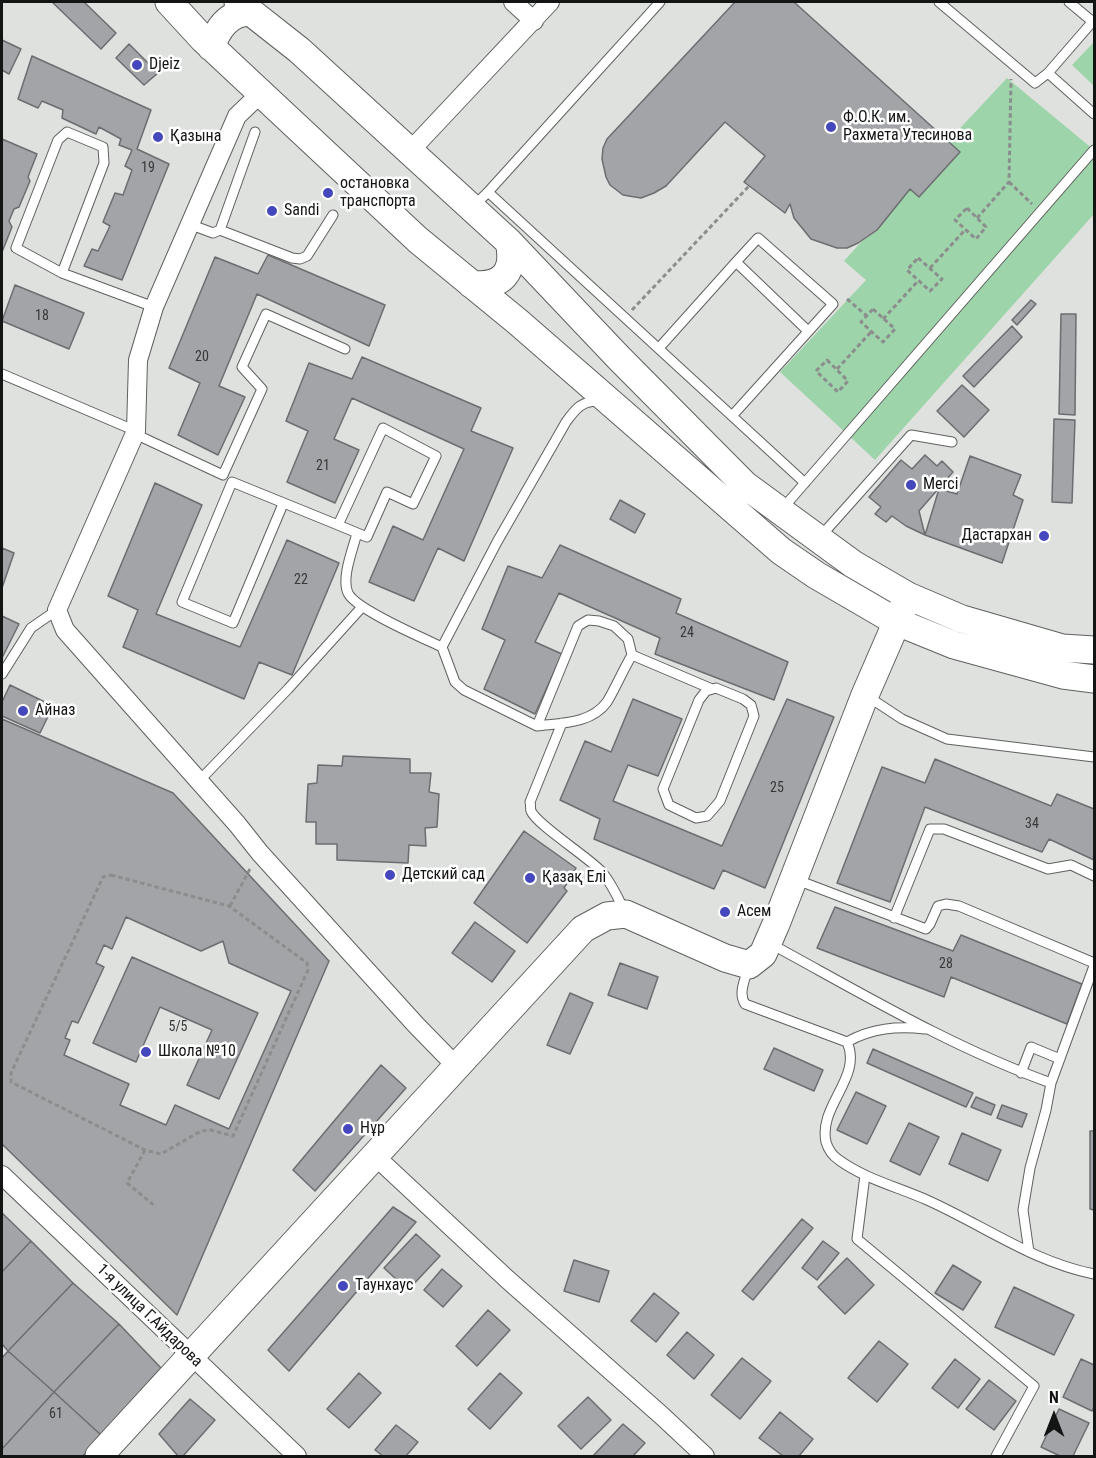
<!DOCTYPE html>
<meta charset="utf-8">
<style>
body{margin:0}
#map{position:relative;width:1096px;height:1458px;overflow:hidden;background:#dee1de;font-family:"Roboto Condensed",sans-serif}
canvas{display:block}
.frame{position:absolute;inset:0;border:3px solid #131414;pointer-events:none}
.north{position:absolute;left:1024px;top:1386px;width:60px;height:60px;-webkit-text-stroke:4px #fff;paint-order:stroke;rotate:0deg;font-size:16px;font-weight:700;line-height:24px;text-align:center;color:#131414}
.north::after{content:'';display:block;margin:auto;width:21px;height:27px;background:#131414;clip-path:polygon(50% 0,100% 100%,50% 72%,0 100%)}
</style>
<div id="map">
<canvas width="1096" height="1458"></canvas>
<div class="frame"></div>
<div class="north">N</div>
</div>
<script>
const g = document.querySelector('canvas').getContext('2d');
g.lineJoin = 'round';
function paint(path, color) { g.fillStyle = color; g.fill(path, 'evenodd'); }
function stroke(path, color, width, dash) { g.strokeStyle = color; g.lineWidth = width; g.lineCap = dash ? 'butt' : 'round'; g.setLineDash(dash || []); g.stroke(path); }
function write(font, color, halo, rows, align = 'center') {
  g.font = font + ' "Roboto Condensed",sans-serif'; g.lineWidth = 5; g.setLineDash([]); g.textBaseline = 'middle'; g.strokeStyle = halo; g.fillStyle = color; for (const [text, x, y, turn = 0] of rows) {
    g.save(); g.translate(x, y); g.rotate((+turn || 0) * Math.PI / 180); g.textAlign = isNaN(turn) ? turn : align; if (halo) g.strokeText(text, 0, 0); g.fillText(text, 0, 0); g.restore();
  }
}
paint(new Path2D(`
 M1094 42V86L1072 65Z
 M1007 78 1094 150V214L875 460 780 372 866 280 844 261 862 241 877 230 910 189 919 197 959 152 948 141Z`), '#9ed4aa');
const building = new Path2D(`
 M52 2H84L116 33 101 49Z
 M735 2H794L960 152 919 197 910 189 877 230 858 243 847 248H837L811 239 794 218 790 204 785 213 744 182 765 156 725 122 666 186 654 193 641 198 623 195 610 185 606 177 602 159 603 148 607 139Z
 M2 40 21 49 9 74 2 70Z
 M129 44 158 73 144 85 116 58Z
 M32 56 151 110 137 149 169 164 122 280 84 266 92 249 98 251 110 226 103 222 115 193 123 195 132 170 125 166 132 150 119 145 121 139 99 127 96 134 62 118 63 110 42 101 38 108 18 99Z
 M2 139 37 154 28 177 30 181 19 207 14 209 9 221 12 227 2 252Z
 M268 255 385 305 369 346 257 294 219 386 245 397 218 455 178 435 200 383 169 368 215 257 258 274Z
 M15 285 84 313 69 349 2 321Z
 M1031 300 1036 304 1017 325 1012 320Z
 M1061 314H1076L1075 415 1059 414Z
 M1012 326 1022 337 974 387 963 376Z
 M362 357 481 408 471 431 513 448 464 561 438 548 414 601 369 582 393 526 423 540 464 449 352 398 334 439 359 450 335 503 287 482 308 431 286 421 309 363 352 379Z
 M962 385 989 410 964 437 937 411Z
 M1054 419 1075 420 1072 503 1052 502Z
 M925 455 937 466 942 461 953 472 919 511 925 535 906 526 892 516 886 522 875 514 881 507 869 497 901 460 912 469Z
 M970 456 1021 475 1013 495 1023 500 1002 563 925 535 939 489 957 494Z
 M155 483 202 505 156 614 240 647 287 540 339 563 292 675 259 662 244 699 123 647 138 610 108 596Z
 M620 500 645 514 635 533 610 519Z
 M560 545 681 599 676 613 788 662 774 700 655 654 660 638 559 593 535 642 562 654 535 714 484 689 505 640 482 629 508 566 542 578Z
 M2 548 14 553 2 588Z
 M2 616 19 624 2 658Z
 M10 685 53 706 40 733 2 716V702Z
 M633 699 682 719 658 776 628 765 613 801 722 846 787 699 834 717 765 888 723 870 714 889 594 839 600 819 560 800 585 741 611 752Z
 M2 719 173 793 329 961 177 1315 2 1144Z
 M343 756 410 759V773H431L429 792 439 794 437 827 425 828 426 846 409 845 408 863 337 860V844H316V822H306L308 784 317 783 318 765 342 766Z
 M935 759 1051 806 1057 794 1094 809V860L1049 839 1042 852 925 807 890 902 837 883 882 767 925 783Z
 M524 831 576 868 564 888 567 891 527 943 474 903Z
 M835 907 953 951 961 935 1082 984 1067 1024 951 977 944 997 817 948Z
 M126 917 201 951 223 941 229 963 291 991 229 1129 175 1105 166 1125 120 1105 129 1084 64 1055 70 1040 65 1038 72 1021 78 1023 104 967 96 963 104 945 112 949ZM132 957 258 1013 219 1099 187 1085 212 1030 160 1007 136 1062 93 1043Z
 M475 922 515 951 492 982 452 953Z
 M620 963 658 977 647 1009 608 995Z
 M570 993 593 1003 570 1054 547 1045Z
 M774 1048 823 1070 814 1091 764 1069Z
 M873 1049 973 1093 966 1107 867 1063Z
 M381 1065 406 1088 315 1191 293 1170Z
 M856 1092 886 1106 867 1144 837 1130Z
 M976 1097 995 1105 991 1115 971 1107Z
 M1002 1105 1027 1114 1022 1127 997 1118Z
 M909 1123 939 1137 920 1175 890 1161Z
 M1090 1131H1094V1210L1090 1209Z
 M962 1133 1001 1150 988 1181 949 1164Z
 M393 1207 416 1222 289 1371 268 1350Z
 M2 1213 31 1241 2 1272Z
 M802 1219 813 1228 753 1300 742 1291Z
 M416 1234 440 1256 408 1290 384 1268Z
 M31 1241 73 1283 8 1351 2 1344V1272Z
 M823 1241 839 1253 817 1280 802 1268Z
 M847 1258 874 1285 845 1314 818 1287Z
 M574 1260 609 1271 599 1302 564 1291Z
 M953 1265 981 1282 963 1310 935 1293Z
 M442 1269 462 1286 443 1307 424 1290Z
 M73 1283 119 1324 54 1392 8 1351Z
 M1014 1287 1074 1315 1054 1355 995 1327Z
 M654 1293 679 1313 656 1342 631 1321Z
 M488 1310 510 1330 477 1366 456 1346Z
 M119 1324 161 1368 101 1435 54 1392Z
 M687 1332 714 1355 694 1379 667 1355Z
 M879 1341 908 1364 877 1402 848 1378Z
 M8 1351 54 1392 2 1449V1358Z
 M742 1358 771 1381 740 1419 711 1395Z
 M955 1359 980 1379 958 1408 932 1388Z
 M1081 1359 1094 1365V1407L1092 1411 1063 1397Z
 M359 1373 381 1393 349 1428 327 1409Z
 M500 1373 522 1393 490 1429 468 1409Z
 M989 1380 1016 1401 994 1430 966 1409Z
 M54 1392 101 1435 83 1456H2V1449Z
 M588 1397 611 1420 581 1449 558 1426Z
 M190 1399 215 1420 183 1456H178L159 1434Z
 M1059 1409 1089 1423 1073 1456H1060L1041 1447Z
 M780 1412 813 1439 799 1456H783L759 1438Z
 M623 1424 645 1443 633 1456H593Z
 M396 1425 418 1442 406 1456H383L375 1450Z`);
paint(building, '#a3a4a7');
stroke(building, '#6c6d70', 1.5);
const lane = new Path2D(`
 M939 2 1035 83 1048 73
 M1069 2 1093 22
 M1094 20 1048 73 1094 114
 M488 192 660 2
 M473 207 488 192 805 483
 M189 224 213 233 220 230 255 132
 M220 230 292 258 300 259 307 256 333 215
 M62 273 104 163 103 147 67 132 58 140 16 248 62 273 154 307
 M659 348 736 262
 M2 374 136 431
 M732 416 833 304 758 238 736 262 808 331
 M383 428 436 456 413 504 387 492 367 537 338 525Z
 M135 434 223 475 262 389 242 367 266 314 345 349
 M283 504 233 623 182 602 232 482 338 525
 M783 508 1094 150
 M357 533C353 549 341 578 348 593 355 609 423 638 442 647L497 542 566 422C576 408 582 401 599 401
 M820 537 911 435 952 442
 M442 647 455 682 464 690 537 726 578 626 588 620 599 621 614 626 628 639 632 655 712 689
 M2 674 31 628 57 610
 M716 688 743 699 751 705 754 716 720 801 707 816 696 818 669 805 663 789 699 700 706 691Z
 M867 696 902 719 947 739 1094 757
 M562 723 530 802C531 805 530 808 531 811 537 825 587 856 602 872 612 884 618 898 625 912
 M537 726C561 723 591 724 607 702 616 687 623 670 632 655
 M199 781 288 689 362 607
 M797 880 926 929 930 924 938 906 946 904 959 906 1094 963
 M894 918 930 829H944L1048 869 1071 865 1094 876
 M771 944C863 994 953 1048 1051 1083
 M748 968C745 980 738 993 745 1004L847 1042C863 1077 818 1106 826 1142 828 1149 833 1156 839 1160 865 1179 898 1187 927 1200 983 1225 1033 1262 1094 1274
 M847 1042C872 1028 897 1026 925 1029
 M1021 1073 1031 1047 1060 1059
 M865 1175 857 1239 1034 1386 996 1456
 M1029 1252 1023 1210 1030 1168 1046 1110 1051 1083 1094 966`);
const street = new Path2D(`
 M513 2 534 21
 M261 93 237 116 154 307 138 360 136 431 57 610 65 630 237 824 260 853 416 1025 457 1067
 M410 151 550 2
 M375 1156 507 1279 661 1415 705 1456
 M2 1175 297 1456`);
const secondary = new Path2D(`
 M169 2 204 40 418 240 518 322 781 551 816 575 895 621 954 645 1063 675 1094 679
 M238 2 299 50 509 242 618 357 745 485 853 564 908 596 962 619 1062 648 1094 650
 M211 47C218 28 229 12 251 12
 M471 284C502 288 516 272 509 242
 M99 1456 583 929 607 916 626 914 725 958 749 965 763 954 776 924 865 695 908 596`);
stroke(lane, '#5e615e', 11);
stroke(street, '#5e615e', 20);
stroke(secondary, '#5e615e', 29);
stroke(new Path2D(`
 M1009 182 1032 204
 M967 208 986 227 976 239 955 220Z
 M977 218 1009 182 1011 79
 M918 258 942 279 930 291 907 270Z
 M930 268 965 230
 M847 299 867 316
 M873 309 895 329 883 342 861 322Z
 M632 310 749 186
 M883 319 918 281
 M827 360 848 381 838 392 816 371Z
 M837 369 871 332
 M111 875 229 906 307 963 308 970 233 1136 211 1130 201 1131 161 1154 145 1150 11 1082V1073L103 877Z
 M230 906 251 867
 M145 1150 127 1183 156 1207`), '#8b8e8c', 3, [4.5, 3]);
stroke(lane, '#fff', 9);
stroke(street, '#fff', 18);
stroke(secondary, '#fff', 27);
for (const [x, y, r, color] of [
 [137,65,6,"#4547bc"],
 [831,127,6,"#4547bc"],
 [158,137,6,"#4547bc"],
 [328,193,6,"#4547bc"],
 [272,211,6,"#4547bc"],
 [911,485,6,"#4547bc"],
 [1044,536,6,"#4547bc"],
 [23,711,6,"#4547bc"],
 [390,875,6,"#4547bc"],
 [530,878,6,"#4547bc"],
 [725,912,6,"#4547bc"],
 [146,1052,6,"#4547bc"],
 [348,1129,6,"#4547bc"],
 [343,1286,6,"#4547bc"]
]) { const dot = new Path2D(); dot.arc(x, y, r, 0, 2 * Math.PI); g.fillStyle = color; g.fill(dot); stroke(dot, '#fff', 2); }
write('14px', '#373839', null, [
 ["19",148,168],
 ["18",42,316],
 ["20",202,357],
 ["21",323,466],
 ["22",301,580],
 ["24",687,633],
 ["25",777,788],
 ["34",1032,824],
 ["28",946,964],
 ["5/5",178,1027],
 ["61",56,1414]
]);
write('16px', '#131414', '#fff', [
 ["Djeiz",149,65],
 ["Ф.О.К. им.",843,118],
 ["Рахмета Утесинова",843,136],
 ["Қазына",170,137],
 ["остановка",340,184],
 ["транспорта",340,202],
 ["Sandi",284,211],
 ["Merci",923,485],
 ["Дастархан",1032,536,"right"],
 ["Айназ",35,711],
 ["Детский сад",402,875],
 ["Қазақ Елі",542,878],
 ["Асем",737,912],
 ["Школа №10",158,1052],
 ["Нұр",360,1129],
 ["Таунхаус",355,1286]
], 'left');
write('16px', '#131414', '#fff', [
 ["1-я улица Г.Айдарова",149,1316,44]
]);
</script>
